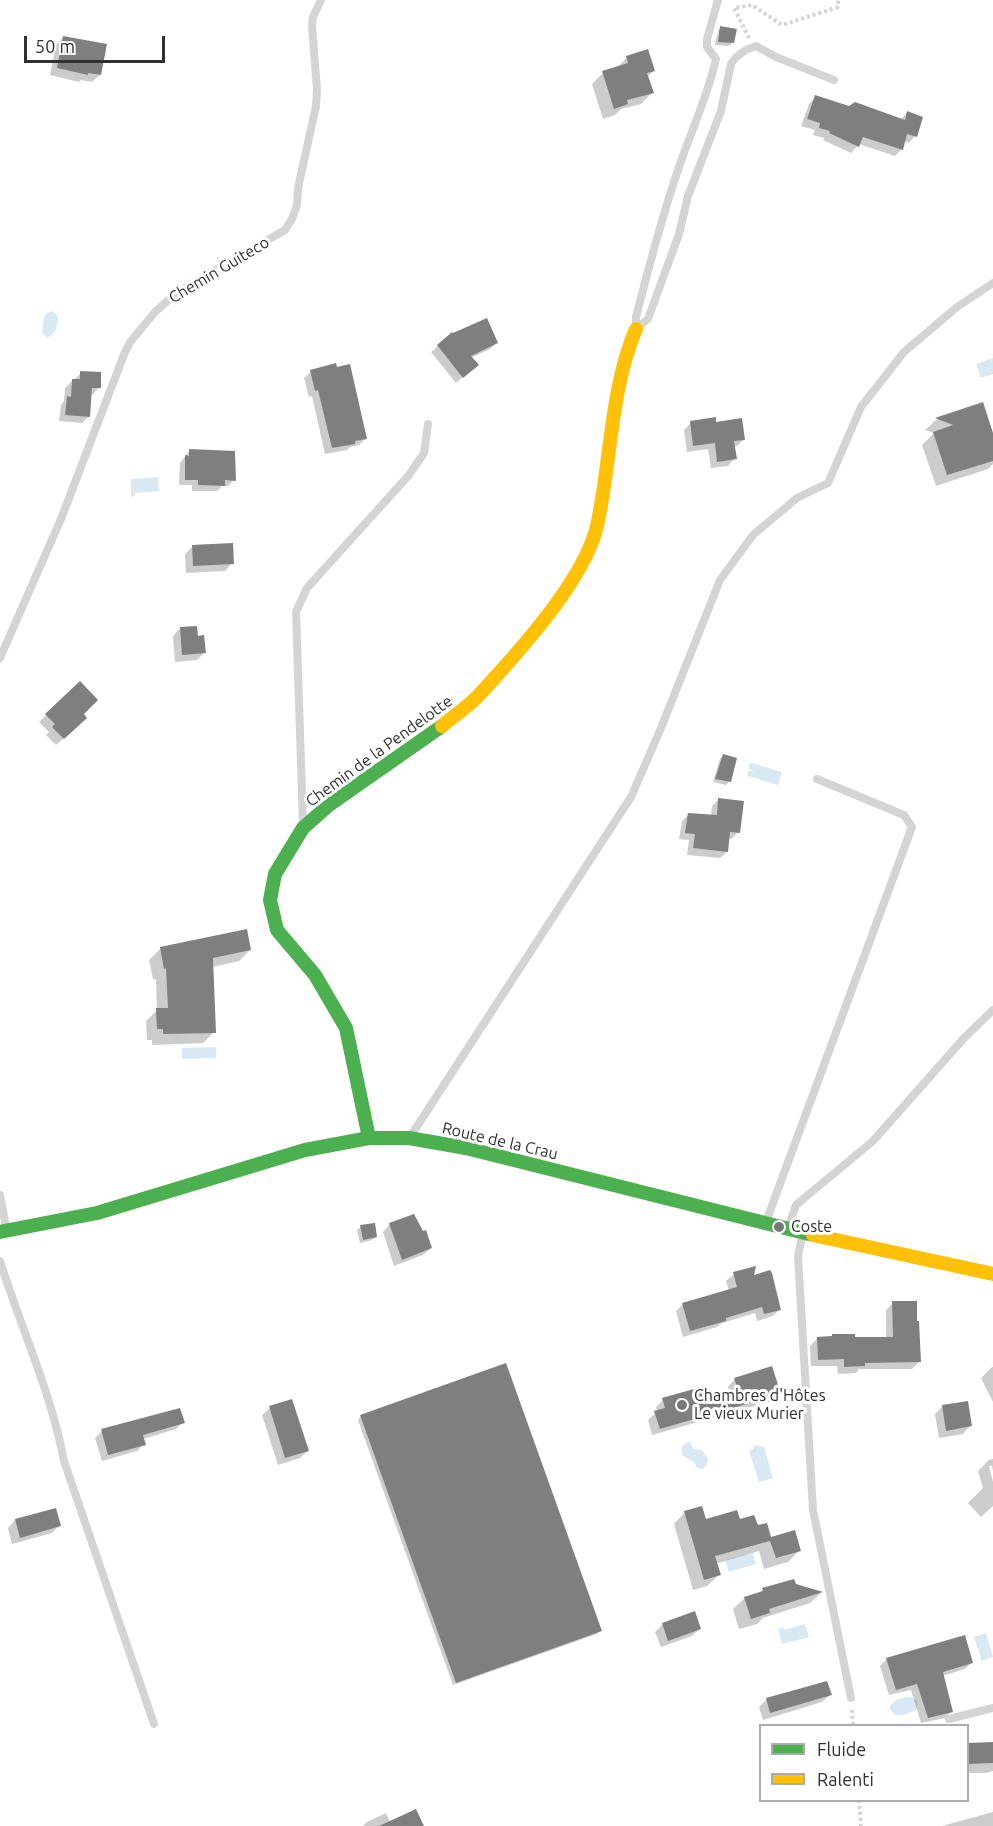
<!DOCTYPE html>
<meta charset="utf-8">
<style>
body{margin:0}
#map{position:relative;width:993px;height:1826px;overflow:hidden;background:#fff;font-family:Ubuntu,sans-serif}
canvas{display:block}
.legend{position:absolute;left:759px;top:1724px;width:210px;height:78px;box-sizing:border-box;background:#fff;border:2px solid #acacac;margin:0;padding:8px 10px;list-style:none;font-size:18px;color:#303030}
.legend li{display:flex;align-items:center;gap:12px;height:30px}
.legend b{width:30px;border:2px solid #acacac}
.scale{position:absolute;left:24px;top:36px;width:141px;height:27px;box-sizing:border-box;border:3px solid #303030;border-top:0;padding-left:8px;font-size:18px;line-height:21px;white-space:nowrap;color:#303030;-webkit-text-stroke:4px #fff;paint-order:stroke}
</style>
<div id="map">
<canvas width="993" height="1826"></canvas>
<ul class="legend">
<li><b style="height:8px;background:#4caf50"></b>Fluide</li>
<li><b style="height:8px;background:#ffc107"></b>Ralenti</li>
</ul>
<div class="scale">50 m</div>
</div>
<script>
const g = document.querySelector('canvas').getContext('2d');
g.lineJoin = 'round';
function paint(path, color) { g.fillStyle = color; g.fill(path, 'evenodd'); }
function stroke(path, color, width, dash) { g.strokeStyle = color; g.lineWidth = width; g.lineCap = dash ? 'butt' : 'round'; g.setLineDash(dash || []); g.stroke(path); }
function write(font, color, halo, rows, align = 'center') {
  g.font = font + ' Ubuntu,sans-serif'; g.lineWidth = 6; g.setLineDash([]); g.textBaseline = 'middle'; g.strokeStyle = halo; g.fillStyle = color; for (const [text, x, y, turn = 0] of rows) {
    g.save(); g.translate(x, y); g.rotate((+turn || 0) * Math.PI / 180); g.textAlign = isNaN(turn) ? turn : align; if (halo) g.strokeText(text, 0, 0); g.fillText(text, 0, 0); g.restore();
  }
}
paint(new Path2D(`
 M52 311 57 315C59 324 56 334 47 338L42 332 44 318 47 313Z
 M993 358V374L981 378 976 364Z
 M158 477 159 491 135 493V496L131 497V479Z
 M752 763 782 772 778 785 748 776 747 773 749 771 754 772 749 769V764Z
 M216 1047V1058L182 1059V1048Z
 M690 1441 693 1449 702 1450 708 1459 707 1464 703 1469 697 1468 694 1462 682 1455V1446Z
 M755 1445 764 1447 773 1478 759 1482 749 1451 753 1449Z
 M753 1553 756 1564 729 1572 725 1560Z
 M805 1624 809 1637 782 1644 778 1629 783 1627 784 1630Z
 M986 1633 993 1657 982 1661 974 1637Z
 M907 1697H911L917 1701V1706L916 1710C911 1712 901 1717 896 1715 894 1715 893 1713 892 1712 885 1702 900 1699 907 1697Z`), '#d9e9f3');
paint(new Path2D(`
 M721 28 733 42 729 46 715 45 718 31Z
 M63 38 100 75 92 82 81 80 79 82 50 75 56 45Z
 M627 57 654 71 647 77 652 93 641 104 621 109 615 115 603 119 592 84 603 73 616 69Z
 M816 97 900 120 907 113 915 136 909 143 904 141 902 149 895 156 859 144 851 153 823 140 824 138 813 135 815 130 801 126 809 104Z
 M496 343 490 349 471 358 470 371 456 383 431 352 438 346Z
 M311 372 366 438 359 445 350 447 347 450 325 454 312 396 309 397 304 378Z
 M81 373 99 388 92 395 90 394 89 416 82 423 59 421 61 405 64 401 65 388Z
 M982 404 993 438V464L988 469 936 486 922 445 934 433 925 430 936 420Z
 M691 423 744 439 737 446 734 447 735 458 728 466 711 468 708 449 687 452 684 430Z
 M189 451 234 480 228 486H222L217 491H192V485H179L180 463Z
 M193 546 232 563 225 571 186 573 185 554Z
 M180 628 196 637 204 653 197 660 175 662 173 636Z
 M80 683 82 714 79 725 56 745 46 735 49 732 39 722Z
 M723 756 729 782 726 785 713 782 720 759Z
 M719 799 738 832 732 839 728 838 727 852 720 858 687 855 689 840 679 839 682 821 689 814 711 816 712 806Z
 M160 949 250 950 239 961 212 967 214 1032 203 1043 152 1045V1040H147L146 1021 157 1010 156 979H153L149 960Z
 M390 1224 431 1248 423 1255 394 1266 383 1232Z
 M361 1227 376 1237 372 1240 360 1243 357 1230Z
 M734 1274 752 1277 780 1309 773 1316 757 1321 755 1313 722 1323 717 1327 683 1337 676 1311 683 1304 729 1291 726 1281Z
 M893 1303 919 1362 912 1369H859L856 1373 838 1374 837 1366H811L810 1346 818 1338H886V1310Z
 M992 1367H993V1402L981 1378Z
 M735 1379 779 1393 772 1401 652 1435 648 1420 657 1412 656 1407 663 1400 703 1399 729 1391 728 1387Z
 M943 1406 970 1426 963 1434 939 1438 935 1414Z
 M270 1408 307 1451 300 1458 278 1465 262 1415Z
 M361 1416 600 1630 597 1634 453 1685 358 1420Z
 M183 1422 176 1429 143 1439 144 1444 137 1451 102 1461 95 1438 102 1431Z
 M993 1459V1471L992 1466H989L993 1482V1506L981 1517 968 1503 983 1488 978 1471 989 1460Z
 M685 1512 705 1521 757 1527 770 1539 799 1551 788 1562 764 1569 759 1551 715 1564 719 1575 707 1586 693 1590 674 1524Z
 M15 1520 59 1526 52 1533 12 1544 8 1528Z
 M795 1585 821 1593 810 1603 763 1618 757 1624 739 1629 733 1609 745 1598 759 1593 763 1590Z
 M663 1624 700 1629 692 1636 661 1647 655 1632Z
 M887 1659 972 1662 965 1669 942 1676 952 1711 945 1718 921 1723 911 1690 889 1695 880 1666Z
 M830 1695 822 1702 763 1720 759 1707 767 1699Z
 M993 1743V1771L986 1773H968V1744Z
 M993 1812V1826H942Z
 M386 1813 390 1822 417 1826H363L367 1822Z`), '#0003');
paint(new Path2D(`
 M720 26 737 29 734 43 718 42Z
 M63 36 107 44 101 75 88 73V75L57 68Z
 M648 49 655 71 647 73 654 93 627 100 628 104 614 109 602 71 628 63 626 56Z
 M815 95 849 106 855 102 905 120 907 111 923 117 917 137 907 134 903 150 863 137 859 147 829 133 830 131 819 128 820 123 807 119Z
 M487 318 498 343 471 356 479 365 463 378 437 345 452 332 453 333Z
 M336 363 337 367 350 364 367 439 355 441V444L332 448 318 390 315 391 310 370Z
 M80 371 101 372V388H92L90 417 65 415 67 396 71 397 72 379H80Z
 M983 402 993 433V461L947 475 933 432 953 425 935 418Z
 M716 417V422L742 418 745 440 734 441 737 459 717 462 715 443 693 446 690 421Z
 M189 449 235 451 236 481 225 480V486L198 485V480H185V455L189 456Z
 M233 543 234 564 193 566 192 545Z
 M197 626 198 636 204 635 206 653 182 655 180 627Z
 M80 681 98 700 84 714 87 718 64 739 52 727 55 724 45 714Z
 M723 754 737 758 731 782 715 779Z
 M718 798 744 801 740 833 730 832 728 852 693 848 695 834 685 833 688 813 717 815Z
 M247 929 251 950 213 958 216 1033 163 1034V1029H157L156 1008H168L166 968 164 969 160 947Z
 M414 1214 423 1231 426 1230 432 1248 402 1260 389 1223Z
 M375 1223 377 1237 363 1240 360 1225Z
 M756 1266 754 1275 770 1270 772 1273 781 1310 764 1314 762 1307 726 1318V1321L690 1331 682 1303 737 1287 733 1272Z
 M892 1301H917V1321H919L921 1362 865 1363V1366L844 1367V1359L818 1360 817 1337 832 1336V1334H855V1337H893Z
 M506 1363 602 1631 456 1683 360 1415Z
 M772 1366 781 1394 660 1429 654 1411 665 1408 662 1398 701 1387 704 1398 737 1387 734 1378Z
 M292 1399 309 1451 285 1458 269 1406Z
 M968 1401 972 1426 946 1431 942 1405Z
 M180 1408 185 1423 143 1435 146 1445 108 1455 101 1429Z
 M702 1506 706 1519 737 1510 740 1519 754 1515 758 1525 767 1523 771 1537 795 1530 801 1551 776 1558 770 1541 715 1556 721 1575 704 1580 684 1511Z
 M56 1508 61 1526 20 1538 15 1519Z
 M794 1579 796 1584 823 1592 769 1609 770 1613 751 1619 744 1597 763 1591 762 1588Z
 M695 1611 701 1629 668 1641 662 1623Z
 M965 1635 973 1663 943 1672 953 1712 928 1718 917 1684 896 1690 886 1658Z
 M827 1681 832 1695 770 1713 766 1698Z
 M993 1742V1763L968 1764V1743Z
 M416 1809 424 1826H379Z`), '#7f7f7f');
stroke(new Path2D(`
 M749 38 734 8 752 5 782 25 838 7V0
 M852 1710 853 1726
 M859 1800 861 1826`), '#d4d4d4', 4, [3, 3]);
stroke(new Path2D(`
 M636 328V317C649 266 662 216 679 167 691 131 708 96 716 59L707 47V39L718 0
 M637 328 648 319 679 234 688 196 721 111 731 64C737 54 746 49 756 46L776 57 834 80
 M0 658 61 519 125 352 131 341 155 312 176 293 285 230 292 219 297 205 298 188 316 106 317 89 312 26 313 17 321 0
 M303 824 296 612 307 588 409 475 424 453 428 424
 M412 1134 631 797 661 728 720 580 753 535 797 498 828 483 861 407 904 352 957 307 993 283
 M0 1195 6 1227
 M767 1219 912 827 904 815 817 779
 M789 1225 796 1205 873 1141 964 1038 993 1010
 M802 1237 798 1256 813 1510 851 1698
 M0 1261C21 1328 51 1392 64 1461L154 1724
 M949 1719 993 1708`), '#d4d4d4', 8);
stroke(new Path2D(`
 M369 1138 346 1028 315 975 277 930 270 900 275 874 303 828 329 805 442 726
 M0 1232 97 1213 305 1150 369 1138H409L466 1148 813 1235`), '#4caf50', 14);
stroke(new Path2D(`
 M442 726C453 717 464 709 474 700 483 691 491 682 499 673 533 635 589 571 598 521 611 459 611 387 636 329
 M813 1235 993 1274`), '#ffc107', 14);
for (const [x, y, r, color] of [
 [779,1227,6,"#787878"],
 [682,1405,6,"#787878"]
]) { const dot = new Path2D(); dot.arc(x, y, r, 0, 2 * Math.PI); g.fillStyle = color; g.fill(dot); stroke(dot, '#fff', 2); }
write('16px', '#303030', '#fff', [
 ["Chemin Guiteco",219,270,-31],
 ["Chemin de la Pendelotte",379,751,-36],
 ["Route de la Crau",500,1141,13]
]);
write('16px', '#303030', '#fff', [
 ["Coste",791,1227],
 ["Chambres d'Hôtes",694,1396],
 ["Le vieux Murier",694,1414]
], 'left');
</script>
